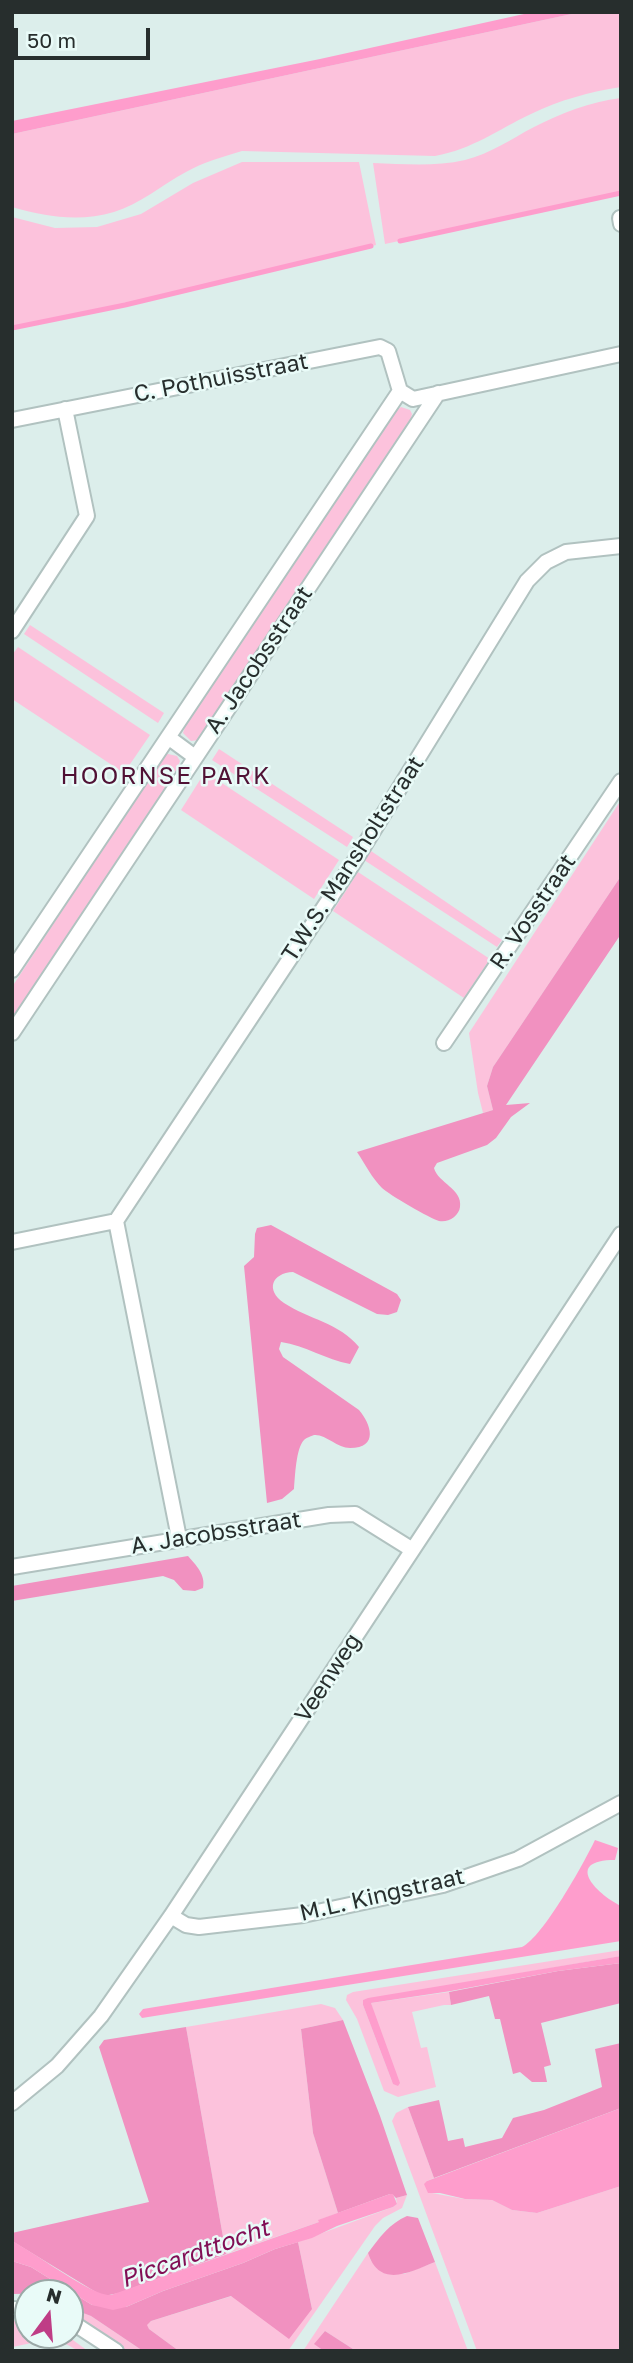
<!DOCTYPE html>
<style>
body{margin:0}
#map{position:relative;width:633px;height:2363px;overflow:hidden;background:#dceeeb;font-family:"Golos Text",sans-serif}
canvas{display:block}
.frame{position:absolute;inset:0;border:14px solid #272e2d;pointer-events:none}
.north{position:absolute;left:14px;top:2279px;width:70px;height:70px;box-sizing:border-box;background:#e9fbf8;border:2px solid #9ba9a7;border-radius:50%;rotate:16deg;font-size:19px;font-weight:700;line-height:28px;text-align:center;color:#272e2d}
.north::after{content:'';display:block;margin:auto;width:24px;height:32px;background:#bf3d86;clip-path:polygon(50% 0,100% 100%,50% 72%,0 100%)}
.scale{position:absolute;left:14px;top:28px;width:136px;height:32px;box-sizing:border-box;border:4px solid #272e2d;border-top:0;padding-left:9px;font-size:21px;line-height:24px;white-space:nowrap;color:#272e2d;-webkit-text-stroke:5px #e9fbf8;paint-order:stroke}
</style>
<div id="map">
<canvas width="633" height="2363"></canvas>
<div class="frame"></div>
<div class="north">N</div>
<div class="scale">50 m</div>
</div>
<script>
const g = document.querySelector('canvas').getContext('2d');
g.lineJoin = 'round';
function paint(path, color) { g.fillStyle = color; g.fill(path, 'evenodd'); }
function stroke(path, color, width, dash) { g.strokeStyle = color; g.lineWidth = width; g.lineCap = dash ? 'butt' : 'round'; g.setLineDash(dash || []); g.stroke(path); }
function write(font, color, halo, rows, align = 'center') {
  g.font = font + ' "Golos Text",sans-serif'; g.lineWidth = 5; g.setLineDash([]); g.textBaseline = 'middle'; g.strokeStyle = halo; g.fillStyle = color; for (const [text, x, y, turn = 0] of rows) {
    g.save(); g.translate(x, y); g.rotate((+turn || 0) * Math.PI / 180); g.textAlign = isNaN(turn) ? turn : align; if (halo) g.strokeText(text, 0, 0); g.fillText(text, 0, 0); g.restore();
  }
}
paint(new Path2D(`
 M581 12H621V87C589 92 560 100 531 114 497 130 473 149 435 156L242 151C222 157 204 162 186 172 162 185 140 204 114 212 80 222 46 217 12 207V134Z
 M621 98V193L385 244 373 163C403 164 435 167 465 160 490 154 511 139 534 127 561 113 590 102 621 98Z
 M242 162H359L376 245 125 305 12 328V217L55 228 97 227 141 214 193 183Z
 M401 407 410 410 412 414 409 425 199 740 191 741 183 733 185 727 392 414Z
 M30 625 164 713 158 723 24 634Z
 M18 647 150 735 124 773 12 699V655Z
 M219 749 353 837 347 847 212 760Z
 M168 754 177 756 180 761 176 771 12 1019V987L164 755Z
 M205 772 339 860 314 899 181 810Z
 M621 800V876L493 1067 487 1086 493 1110 483 1113 478 1093 469 1033Z
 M371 851 502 940 497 947 364 860Z
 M358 872 490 959 464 998 333 911Z
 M621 1950V1956L363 2000V2005L393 2084 371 2003 449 1992 451 2005H444L412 2012 421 2048 427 2047 436 2087 398 2097 384 2091 357 2019 346 2000 347 1995 353 1992Z
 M321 2004 335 2008 343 2020 301 2029 313 2133 338 2213 319 2220V2222L226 2254 186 2027Z
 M408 2107 434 2178 427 2181 432 2193 464 2199 492 2200 512 2210 537 2213 621 2186V2351H477L392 2121 396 2113Z
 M407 2195 402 2208 383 2218 375 2226 288 2351H179L149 2329 146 2325 151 2321 232 2296 312 2309 298 2242 393 2207 397 2204 396 2198Z
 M368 2253 371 2261 404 2274 435 2262 468 2351H356L325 2331 315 2344 324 2351H303Z
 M70 2308 91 2316 143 2351H127L84 2321 70 2315Z
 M20 2320 28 2322V2335H66L88 2351C73 2351 73 2346 60 2342 46 2338 26 2345 12 2347V2321Z`), '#fcc2dc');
paint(new Path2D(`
 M621 876V934L506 1105 530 1103 511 1117 496 1138 487 1145 437 1163 434 1168C438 1183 463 1189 460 1207 459 1216 448 1223 439 1221 431 1219 388 1194 382 1188 372 1178 365 1164 357 1152L493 1110 487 1086 493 1067Z
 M271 1225 397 1294 401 1300 397 1312 388 1315 377 1314 293 1272C272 1273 265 1290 284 1303 308 1319 340 1323 359 1347L350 1364C326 1360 305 1345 281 1342L279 1349 283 1357 359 1410C371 1424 379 1448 350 1448 337 1448 326 1434 314 1435 311 1436 306 1438 304 1440 296 1448 295 1477 294 1489L282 1499 267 1503 244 1266 254 1257 255 1234 257 1228Z
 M188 1556C196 1565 206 1575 203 1588L195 1591 183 1590 174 1580 163 1576 12 1601V1586Z
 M621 1963V2003L541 2023 551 2065 544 2067 547 2082H532L520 2072 513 2074 500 2019H495L489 1996 451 2005 449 1992 558 1971Z
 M343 2020 380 2116 407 2195 396 2198 393 2195 390 2194 338 2213 313 2133 301 2029Z
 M186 2027 226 2254 119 2293 104 2296 99 2294 12 2241V2233L149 2202 99 2047 104 2040Z
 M621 2043V2108L434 2178 408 2107 439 2100 448 2141 463 2138 465 2147 502 2138 513 2118 544 2110 602 2087 595 2049Z
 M407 2216 418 2218 435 2262C410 2272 380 2289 368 2253 379 2238 390 2223 407 2216Z
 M298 2242 312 2309 289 2339 231 2296 151 2321 147 2325 149 2329 179 2351H143L91 2316 70 2308V2293L12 2294V2261L31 2267 92 2305 126 2307 163 2291 243 2263 275 2249Z
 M325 2331 356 2351H324L314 2344Z`), '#f191c0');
paint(new Path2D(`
 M533 12H581L12 134V121L320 59Z
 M595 1840 618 1848 615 1860C564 1860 595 1893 621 1906V1941L142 2018 139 2014 143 2009 522 1947C543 1937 584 1863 595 1840Z
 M621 1956V1963L558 1971 451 1991 371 2003 400 2083 398 2086 393 2084 363 2005V2000L368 1998Z
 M621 2108V2186L537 2213 512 2210 492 2200 465 2199 440 2193H428L424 2184 427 2181Z
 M390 2194H393L397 2204 393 2207 337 2226 312 2238 275 2249 243 2263 163 2291 126 2307 113 2310 92 2305 31 2267 12 2261V2241C34 2252 93 2297 111 2295L319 2222 318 2220Z`), '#fe9dcc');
stroke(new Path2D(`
 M400 241 621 193
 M12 328 125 305 371 246`), '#fe9dcc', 5);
const street = new Path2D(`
 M620 218 621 224
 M400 391 413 399 621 354
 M12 420 380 347 388 351 400 391
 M12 631 87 516 65 409
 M168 737 195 757
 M12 970 400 391
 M12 1033 438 393
 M444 1043 621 781
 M12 1242 116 1221
 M179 1538 116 1221 354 862 527 581 546 562 566 552 621 546
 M12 1567 329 1515 355 1514 411 1549
 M171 1916 186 1925 199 1927 303 1915 443 1885 518 1859 621 1803
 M12 2103 57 2066 101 2016 171 1916 621 1234
 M12 2309 28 2310
 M70 2321 116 2351`);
stroke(street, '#b1c2c0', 18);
stroke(street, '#fff', 14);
write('23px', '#272e2d', '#e9fbf8', [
 ["C. Pothuisstraat",221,378,-11],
 ["A. Jacobsstraat",259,660,-56],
 ["T.W.S. Mansholtstraat",353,859,-57],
 ["R. Vosstraat",533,912,-56],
 ["A. Jacobsstraat",216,1533,-9],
 ["Veenweg",328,1678,-57],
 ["M.L. Kingstraat",382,1895,-13]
]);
g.letterSpacing = '2px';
write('24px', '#501235', '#e9fbf8', [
 ["HOORNSE PARK",166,776]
]);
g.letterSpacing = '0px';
write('italic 24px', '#810e55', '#e9fbf8', [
 ["Piccardttocht",195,2254,-20]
]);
</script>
